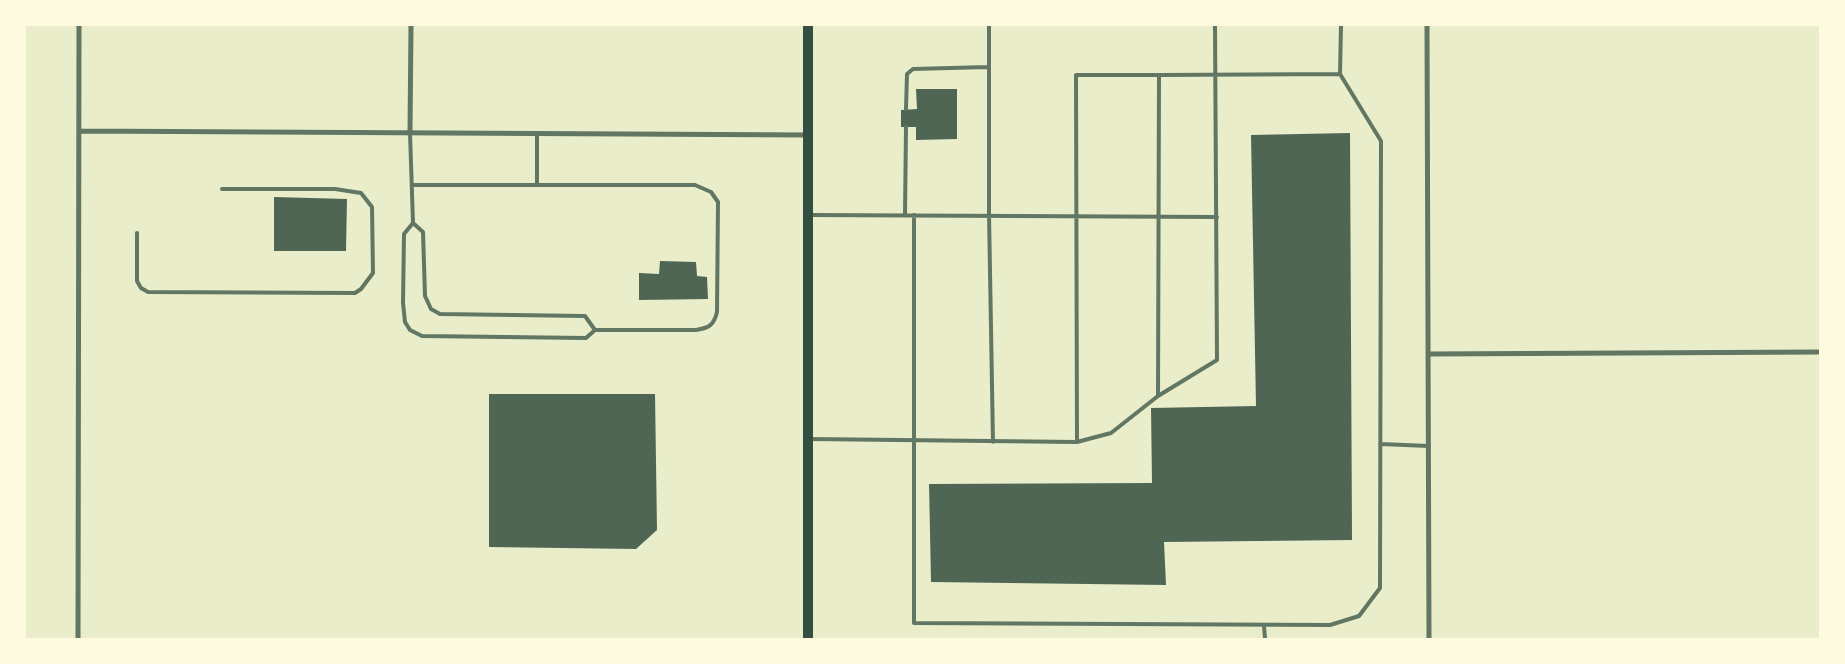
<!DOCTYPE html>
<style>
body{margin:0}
#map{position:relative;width:1845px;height:664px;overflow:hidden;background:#e9edc9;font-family:"Sofia Sans Condensed",sans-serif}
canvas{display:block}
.frame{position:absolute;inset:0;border:26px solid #fefae0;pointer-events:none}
</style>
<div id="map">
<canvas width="1845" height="664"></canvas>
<div class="frame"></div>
</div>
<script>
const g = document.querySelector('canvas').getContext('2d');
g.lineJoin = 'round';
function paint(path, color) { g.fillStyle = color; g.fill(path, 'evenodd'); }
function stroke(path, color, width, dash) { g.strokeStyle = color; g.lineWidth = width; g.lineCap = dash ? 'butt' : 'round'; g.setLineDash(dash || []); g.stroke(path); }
paint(new Path2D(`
 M916 89H957V139L916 140V127H901V110L917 109Z
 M1350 133 1352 540 1164 542 1166 585 931 582 929 484 1152 483 1151 408 1256 406 1251 135Z
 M274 197 347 199 346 251H274Z
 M660 261 696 262 697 276 707 277 708 299 639 300V273L659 274Z
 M489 394H655L657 530 636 549 489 547Z`), '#4f6655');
stroke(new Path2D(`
 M989 25V214L993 442
 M1340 74 1341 25
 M906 109 907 74 913 69 988 67
 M410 133 413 223 404 234 403 303 405 322 410 330 422 336 586 338 595 330H696C709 328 714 325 717 312L718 202 711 192 695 185H412
 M537 185V133
 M810 215 1217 217
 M905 215 906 127
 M914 215V623L1330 625 1359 616 1380 588 1381 141 1340 74 1159 75 1158 396
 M413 223 423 232 425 296 431 309 440 314 585 316 595 330
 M137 233V281L141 288 148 292 355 293 361 289 373 273 372 207 361 193 335 189H222
 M810 439 1077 442 1111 433 1158 396 1217 360 1215 25
 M1077 442 1076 75H1159
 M1380 444 1429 446
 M1264 626 1265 639`), '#617663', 4);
stroke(new Path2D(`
 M1427 25 1429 639
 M80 131 809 135
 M410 133 411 25
 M1429 354 1820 352
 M78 639 79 25`), '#617663', 5);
stroke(new Path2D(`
 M808 639V25`), '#344e41', 10);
</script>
